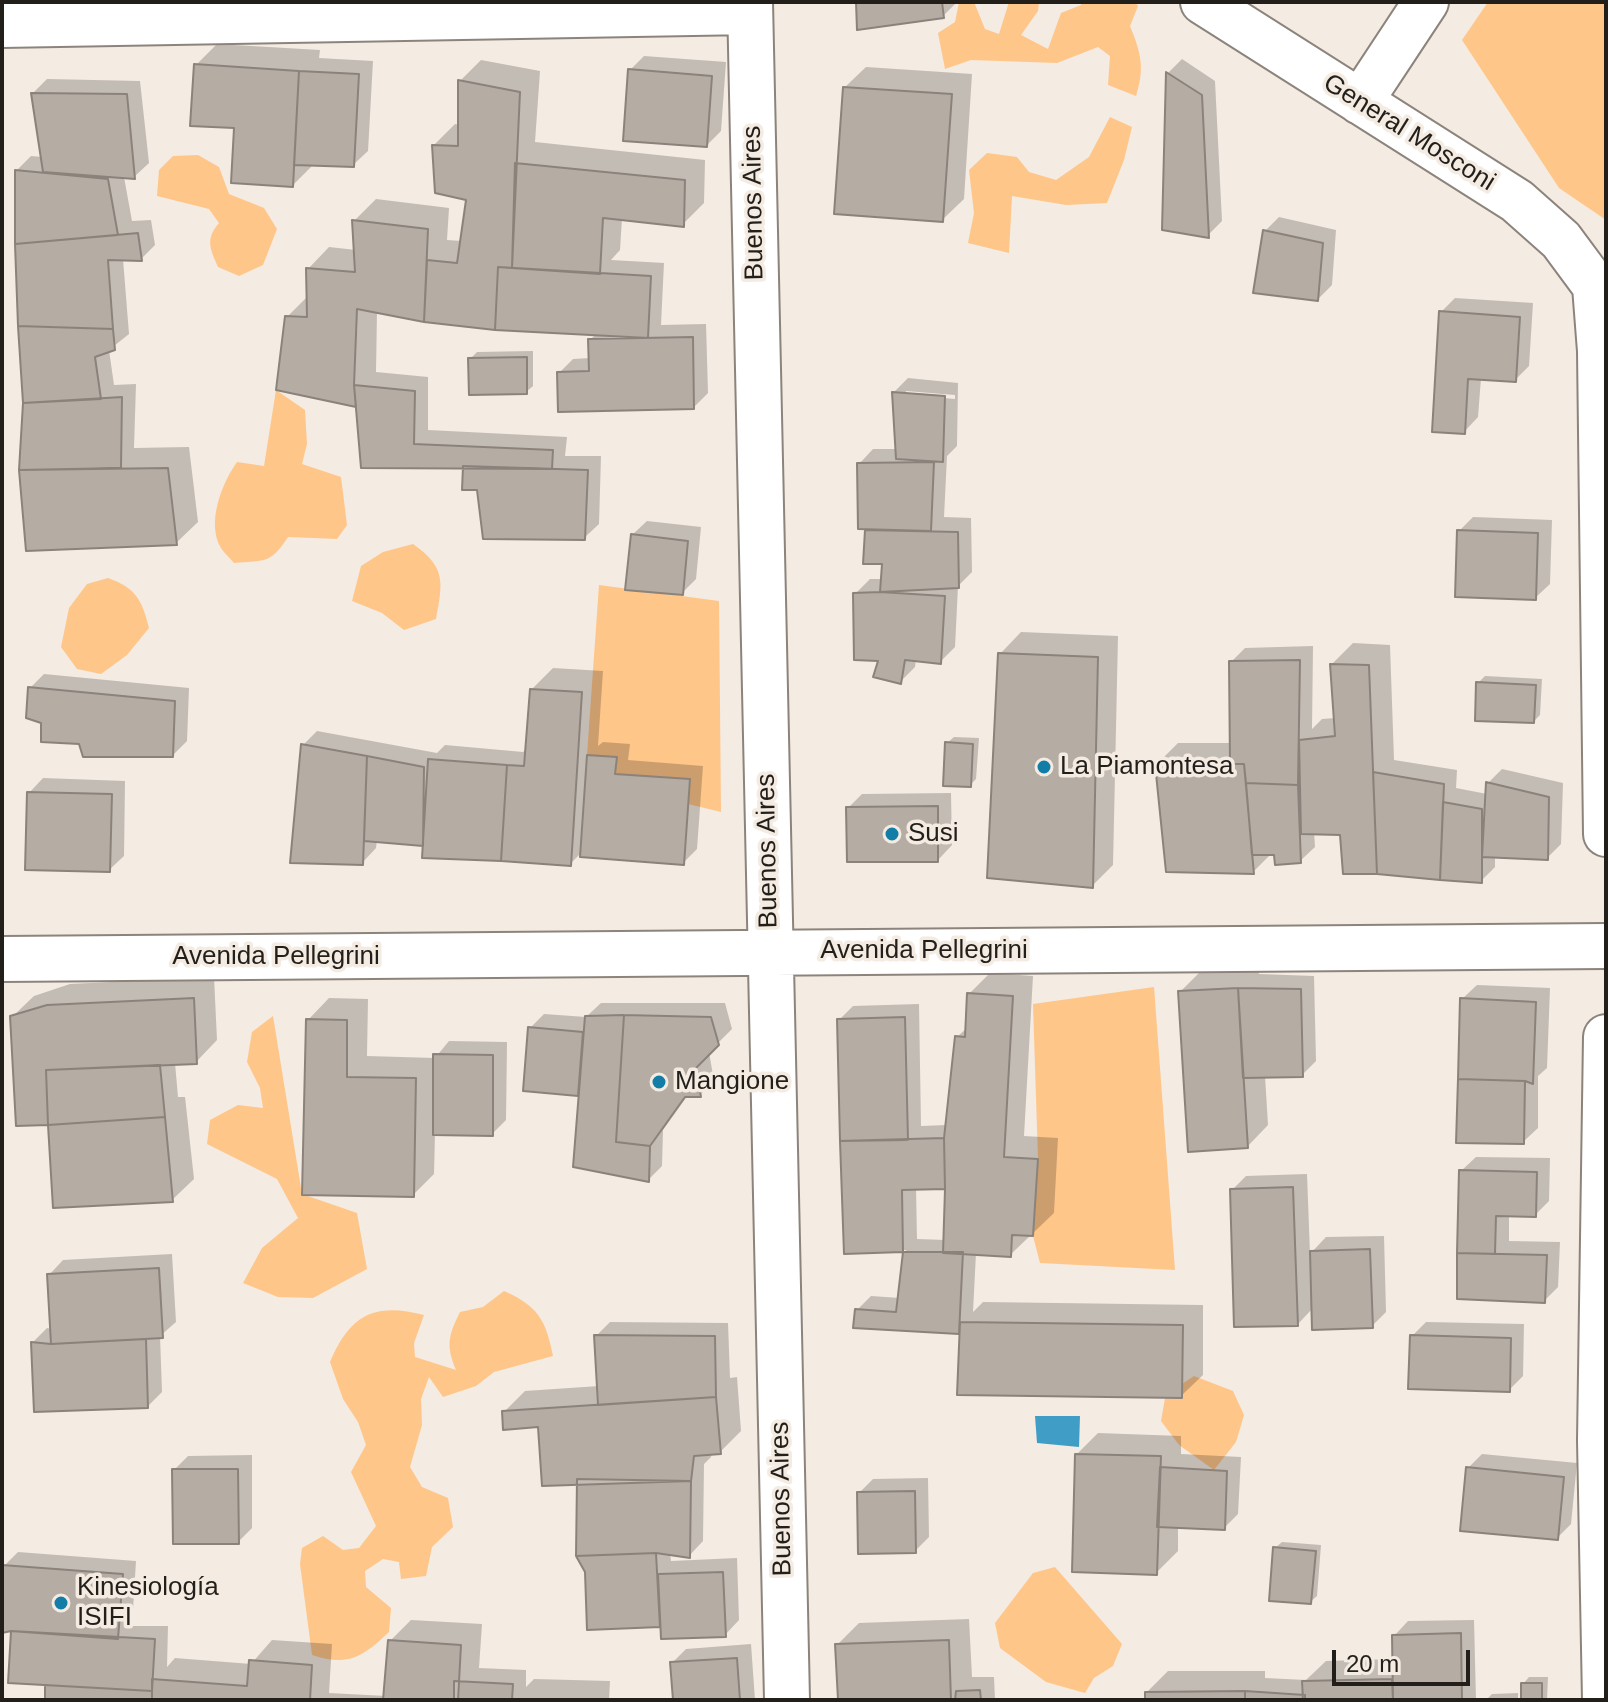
<!DOCTYPE html>
<meta charset="utf-8">
<style>
body{margin:0}
#map{position:relative;width:1608px;height:1702px;overflow:hidden;background:#f4ebe2;font-family:Helvetica,sans-serif}
canvas{display:block}
.frame{position:absolute;inset:0;border:4px solid #221f1b;pointer-events:none}
.scale{position:absolute;left:1332px;top:1650px;width:138px;height:36px;box-sizing:border-box;border:4px solid #221f1b;border-top:0;padding-left:10px;font-size:24px;line-height:28px;white-space:nowrap;color:#221f1b;-webkit-text-stroke:6px #f4ebe2;paint-order:stroke}
</style>
<div id="map">
<canvas width="1608" height="1702"></canvas>
<div class="frame"></div>
<div class="scale">20 m</div>
</div>
<script>
const g = document.querySelector('canvas').getContext('2d');
g.lineJoin = 'round';
function paint(path, color) { g.fillStyle = color; g.fill(path, 'evenodd'); }
function stroke(path, color, width, dash) { g.strokeStyle = color; g.lineWidth = width; g.lineCap = dash ? 'butt' : 'round'; g.setLineDash(dash || []); g.stroke(path); }
function write(font, color, halo, rows, align = 'center') {
  g.font = font + ' Helvetica,sans-serif'; g.lineWidth = 7; g.setLineDash([]); g.textBaseline = 'middle'; g.strokeStyle = halo; g.fillStyle = color; for (const [text, x, y, turn = 0] of rows) {
    g.save(); g.translate(x, y); g.rotate((+turn || 0) * Math.PI / 180); g.textAlign = isNaN(turn) ? turn : align; if (halo) g.strokeText(text, 0, 0); g.fillText(text, 0, 0); g.restore();
  }
}
paint(new Path2D(`
 M959 2H974L985 29 999 34 1009 2H1039L1038 11 1021 35 1048 49 1061 13 1081 5 1082 2H1135L1138 6 1130 26C1141 53 1145 68 1136 96L1108 85 1110 56 1098 47 1057 63 971 60 945 69 938 33 955 22Z
 M1488 2H1606V220L1559 188 1462 40Z
 M1110 117 1132 127 1124 160 1107 203 1066 205 1012 196 1009 253 968 243 974 213 969 170 987 153 1017 157 1029 172 1056 180 1089 157Z
 M198 155 219 167 229 194 264 208 277 229 263 265 239 276 218 267C210 249 205 239 219 223L209 209 157 196 159 170 173 156Z
 M276 390 305 410 307 444 302 464 341 477 347 525 337 539 288 537C270 565 264 560 234 563 230 558 224 553 221 548 206 523 222 483 237 462L264 466Z
 M413 544C446 567 443 582 436 619L404 630 382 613 352 601 361 566 383 552Z
 M108 578C136 588 142 600 149 628L127 655 101 674 77 669 61 647 69 608 87 584Z
 M599 585 719 601 721 812 688 804 689 779 615 774 616 757 587 755Z
 M1154 987 1175 1270 1040 1263 1033 1236 1038 1159 1033 1004Z
 M273 1016 302 1194 357 1213 367 1269 313 1298 278 1297 243 1283 262 1248 298 1218 277 1179 207 1144 210 1120 238 1105 263 1108 260 1088 247 1062 252 1032Z
 M504 1291C538 1306 546 1320 553 1356L494 1372 476 1386 443 1397 429 1377 421 1399 422 1425 410 1467 422 1487 448 1498 453 1527 432 1547 426 1576 401 1579 399 1562 383 1559 365 1571 366 1587 391 1608 389 1632C363 1657 347 1667 312 1655L300 1564 302 1548 323 1536 343 1550 359 1548 376 1526 351 1472 366 1445 358 1422 343 1399 330 1362C350 1315 374 1302 424 1315L414 1343 415 1357 456 1370C446 1346 448 1336 460 1312L483 1307Z
 M1194 1376 1233 1391 1244 1415 1236 1442 1214 1470 1179 1445 1161 1421 1165 1398H1182V1384Z
 M1055 1567 1122 1644 1113 1666 1094 1678 1085 1693 1046 1682 1000 1648 995 1623 1033 1573Z`), '#ffc68a');
paint(new Path2D(`
 M1035 1416H1080L1079 1447 1037 1443Z`), '#409dc6');
paint(new Path2D(`
 M858 2H957L943 16Z
 M217 44 320 50 319 58 373 61 368 151 353 165 314 164 293 185 236 126 196 65Z
 M644 56 726 62 721 131 707 145 630 70Z
 M1182 59 1215 81 1222 221 1208 235 1164 229 1168 73Z
 M481 60 540 71 535 142 705 160 704 203 683 224 622 218 620 250 611 260 664 263 661 325 706 324 708 393 694 407 559 373 573 359 591 358 590 340 597 333 425 320 377 311 376 372 428 377V430L567 437 565 456H601L599 524 584 538 479 488 465 466H363L358 405 287 317 309 295 308 269 329 247 356 250 355 220 376 199 449 208 447 240 462 241 468 199 434 145 455 124 460 125V81Z
 M866 67 972 74 964 199 942 220 844 88Z
 M47 79 140 81 149 163 134 177H124L132 221 151 220 155 245 141 259H123L129 334 109 350 114 385 136 384 134 448 189 447 198 522 176 543 28 549 21 470 25 403 17 170 31 156 42 157 33 93Z
 M1279 217 1336 230 1332 285 1318 299 1265 231Z
 M1455 298 1533 303 1529 366 1515 380 1481 378 1478 417 1464 432 1441 312Z
 M533 351V386L526 392 470 359 477 352Z
 M908 378 958 383 957 446 947 456 944 517 971 518 972 572 958 586 955 647 940 662 916 659 915 667 901 681 880 659 855 594 870 579H883L884 562H865L867 528 859 464 873 449H897L894 392ZM906 391 955 395V399L906 395Z
 M1473 517 1552 520 1550 584 1535 598 1459 531Z
 M647 521 701 527 696 579 682 593 632 535Z
 M1021 632 1118 636 1113 865 1092 886 1000 654Z
 M1353 643 1390 645 1394 760 1457 770 1456 788 1487 794 1488 783 1502 769 1563 783 1561 844 1547 858 1495 856V867L1481 881 1341 833 1314 832 1315 847 1300 861 1272 853 1253 872 1157 764 1178 743H1232L1231 662 1245 648 1313 646 1312 729 1322 719 1336 718 1332 664Z
 M553 668 603 671 598 746 603 742 630 744 628 760 703 766 697 849 683 863 579 855 570 864 377 840 376 848 362 863 303 745 317 731 437 753 445 745 523 752 528 747 531 690Z
 M44 674 189 688 187 741 173 755 80 742 43 721 30 688Z
 M1485 676 1542 679 1540 715 1534 721 1478 683Z
 M954 737 979 738 976 779 970 785 947 743Z
 M43 778 125 781 124 856 109 870 29 793Z
 M951 793 952 845 938 860 848 808 862 794Z
 M1258 967 1259 974 1314 976 1316 1061 1302 1075 1265 1076 1268 1125 1247 1147 1180 992 1201 971Z
 M990 973 1033 976 1024 1136 1058 1138 1054 1213 1010 1255 976 1253 973 1312 983 1302 1203 1305V1375L1181 1396 961 1329 958 1332 857 1310 871 1296 900 1298 906 1250 846 1252 839 1020 853 1006 919 1004 921 1126 947 1125 957 1037 968 1027 969 994ZM947 1187 945 1240 917 1239 916 1188Z
 M214 977 217 1040 196 1062 175 1063 178 1097H185L194 1179 172 1200 12 1017 34 996 70 984Z
 M1477 985 1550 988 1547 1068 1538 1076V1128L1523 1142 1462 999Z
 M329 998 368 999 367 1056 435 1058 449 1041 507 1042 506 1120 492 1134 435 1133 434 1174 413 1195 308 1020Z
 M601 1003H725L732 1029 709 1052 714 1081 700 1095H688L663 1130 662 1166 648 1180 580 1094 525 1089 530 1028 544 1014 586 1017Z
 M1476 1157 1550 1158 1549 1201 1535 1215 1509 1214V1241L1560 1242 1558 1287 1544 1301 1459 1297 1461 1171Z
 M1307 1174 1310 1254 1326 1237 1384 1236 1386 1312 1372 1326 1313 1308 1298 1324 1232 1190 1246 1176Z
 M172 1254 176 1322 160 1336 162 1392 148 1406 33 1342 47 1328 52 1329 49 1275 63 1260Z
 M610 1322 728 1323 730 1378 737 1377 741 1431 720 1452H712L711 1457 704 1464 703 1541 689 1556 670 1553 671 1561 737 1558 739 1620 725 1635 662 1625 589 1627 579 1486 540 1425 504 1412 525 1391 599 1386 596 1336Z
 M1426 1322 1524 1324 1523 1376 1509 1390 1412 1336Z
 M1098 1433 1181 1436V1454L1241 1457 1238 1514 1224 1528 1178 1526V1551L1156 1573 1077 1454Z
 M1482 1454 1577 1463 1571 1524 1557 1538 1468 1468Z
 M252 1455V1528L238 1542 174 1470 188 1456Z
 M928 1478 929 1537 915 1551 859 1493 873 1479Z
 M1282 1542 1321 1545 1317 1596 1310 1602 1275 1548Z
 M18 1552 136 1561 132 1626H168L167 1667 175 1658 251 1664 272 1640 332 1644 329 1693 386 1696 390 1641 411 1620 482 1624 479 1668 526 1670V1687L534 1679 610 1681 609 1700H47L48 1683 13 1629 2 1631 4 1566Z
 M969 1619 972 1677H994L995 1700H840L837 1645 859 1623Z
 M1474 1620 1476 1700H1147V1692L1168 1671H1265V1678L1306 1680 1326 1661 1394 1659V1636L1408 1621Z
 M751 1644 755 1700H675L672 1663 686 1649Z
 M1529 1677H1548L1547 1700H1523V1684Z
 M1518 1693V1700H1486L1492 1694Z`), '#0003');
const building = new Path2D(`
 M856 2H942L944 18 857 30Z
 M194 64 299 71 293 187 231 183 234 128 190 126Z
 M628 69 712 76 707 147 623 141Z
 M299 71 359 74 354 167 294 165Z
 M1166 72 1202 95 1209 238 1162 230Z
 M458 80 520 92 512 268 498 267 495 330 424 322 427 260 457 263 466 200 435 193 432 145 458 146Z
 M843 87 952 94 943 222 834 214Z
 M31 93 127 94 135 179 43 172Z
 M515 163 685 180 684 227 603 218 600 274 512 268Z
 M15 170 108 179 118 235 15 244Z
 M352 220 428 229 424 322 357 309 354 385 356 407 276 390 285 316 307 317 306 268 355 272Z
 M1263 230 1323 243 1318 301 1253 293Z
 M138 233 142 261 108 260 113 329 18 326 15 244Z
 M498 267 651 276 648 338 495 330Z
 M1439 311 1520 317 1516 382 1468 379 1465 434 1432 432Z
 M18 326 113 329 115 350 95 357 101 399 23 403Z
 M693 337 694 409 558 412 557 372 589 371 588 339Z
 M527 357V394L469 395 468 358Z
 M354 385 415 391 414 444 553 450 552 469 361 468Z
 M892 392 945 396 943 462 896 459Z
 M122 397 121 468 19 470 23 403Z
 M934 462 931 531 858 529 857 463Z
 M463 466 588 470 585 540 483 539 477 490H462Z
 M168 468 177 545 26 551 19 470Z
 M865 530 958 532 959 588 880 592 882 564H863Z
 M1457 530 1538 533 1536 600 1455 597Z
 M631 534 688 541 683 595 625 590Z
 M880 592 945 596 941 664 905 660 901 684 873 677 878 661 854 660 853 593Z
 M998 653 1098 657 1093 888 987 878Z
 M1300 660 1298 785 1246 783 1244 764H1230L1229 661Z
 M1330 664 1369 665 1377 874H1343L1340 835 1301 834 1299 740 1335 736Z
 M1476 682 1536 685 1534 723 1475 721Z
 M28 687 175 701 173 757H83L79 744 41 742V723L26 718Z
 M530 689 582 692 571 866 501 861 507 765 524 766Z
 M945 742 973 744 971 787 943 786Z
 M301 744 367 756 363 865 290 863Z
 M587 755 617 757 615 774 690 779 684 865 580 857Z
 M367 756 424 767 423 846 364 841Z
 M428 759 507 765 501 861 422 858Z
 M1155 764H1244L1254 874 1166 872Z
 M1373 772 1444 784 1440 880 1377 874Z
 M1486 782 1549 797 1548 860 1482 857Z
 M1246 783 1298 785 1301 863 1275 865 1274 855H1252Z
 M27 792 112 794 110 872 25 870Z
 M1443 802 1482 809V883L1440 880Z
 M938 806V862H847L846 807Z
 M1238 988 1248 1148 1188 1152 1178 991Z
 M1238 988 1301 989 1303 1077 1243 1078Z
 M967 993 1013 996 1004 1157 1038 1159 1033 1236 1012 1235 1011 1257 943 1253 945 1189 944 1138 955 1036 965 1037Z
 M194 998 197 1064 46 1070 48 1125 16 1126 10 1016 47 1005Z
 M1460 998 1536 1002 1533 1084 1525 1081 1458 1079Z
 M624 1015 616 1142 650 1146 649 1182 573 1167 585 1016Z
 M624 1015 711 1017 719 1045 696 1068 701 1097H685L650 1146 616 1142Z
 M905 1017 908 1140 840 1141 837 1019Z
 M306 1019 347 1020V1077L416 1078 414 1197 302 1195Z
 M528 1027 583 1032 578 1096 523 1091Z
 M433 1054 493 1055V1136L433 1135Z
 M160 1065 165 1117 48 1125 46 1070Z
 M1458 1079 1525 1081 1524 1144 1456 1143Z
 M165 1117 173 1202 53 1208 48 1125Z
 M944 1138 945 1189 902 1190 903 1252 844 1254 840 1141Z
 M1459 1170 1537 1172 1536 1217 1496 1216 1495 1254 1457 1253Z
 M1293 1187 1298 1326 1234 1327 1230 1189Z
 M1370 1249 1373 1328 1312 1330 1310 1251Z
 M903 1252H963L959 1334 853 1328 855 1309 896 1312Z
 M1457 1253 1547 1255 1545 1303 1457 1299Z
 M159 1268 163 1338 51 1344 47 1274Z
 M960 1322 1183 1325 1182 1398 957 1395Z
 M594 1335 715 1336 716 1397 598 1405Z
 M1410 1335 1511 1338 1510 1392 1408 1389Z
 M146 1339 148 1408 34 1412 31 1342 51 1344Z
 M716 1397 721 1454 694 1456 691 1481 542 1486 538 1427 503 1430 502 1411Z
 M1075 1454 1161 1456 1157 1575 1072 1572Z
 M1160 1467 1227 1471 1225 1530 1157 1527Z
 M1466 1467 1564 1477 1558 1540 1460 1531Z
 M172 1469H238L239 1544H173Z
 M577 1479 691 1481 690 1558 656 1553 576 1556Z
 M915 1491 916 1553 858 1554 857 1492Z
 M1273 1547 1316 1551 1311 1604 1269 1601Z
 M656 1553 660 1627 587 1630 585 1572 576 1556Z
 M2 1565 123 1574 118 1639 11 1631 2 1633Z
 M723 1572 726 1637 661 1639 658 1574Z
 M11 1631 155 1639 152 1691 8 1683Z
 M1461 1633 1462 1700H1393L1392 1635Z
 M388 1640 461 1645 458 1700H383Z
 M949 1640 951 1700H838L835 1644Z
 M737 1658 740 1700H673L670 1662Z
 M249 1660 312 1665 310 1700H152V1679L247 1686Z
 M1392 1679 1393 1700H1303L1302 1681Z
 M454 1681 513 1684 512 1700H454Z
 M1521 1683H1542V1700H1521Z
 M45 1685 152 1691V1700H45Z
 M980 1690 981 1700H955L956 1691Z
 M1245 1691V1700H1145V1692Z
 M1245 1691 1305 1695V1700H1245Z`);
paint(building, '#b5aca4');
stroke(building, '#8b837b', 2);
const minor = new Path2D(`
 M750 2 787 1700
 M1203 2 1517 201 1561 240 1595 286 1600 351 1606 834
 M2 25 750 12
 M1360 102 1426 2
 M2 959 1606 946
 M1605 1700 1600 1440 1606 1037`);
stroke(minor, '#8c847c', 48);
stroke(minor, '#fff', 44);
for (const [x, y, r, color] of [
 [1044,767,8,"#127ea7"],
 [892,834,8,"#127ea7"],
 [659,1082,8,"#127ea7"],
 [61,1603,8,"#127ea7"]
]) { const dot = new Path2D(); dot.arc(x, y, r, 0, 2 * Math.PI); g.fillStyle = color; g.fill(dot); stroke(dot, '#f4ebe2', 3); }
write('26px', '#221f1b', '#f4ebe2', [
 ["General Mosconi",1409,133,32],
 ["Buenos Aires",754,203,-91],
 ["Buenos Aires",768,851,-91],
 ["Avenida Pellegrini",924,951],
 ["Avenida Pellegrini",276,957],
 ["Buenos Aires",782,1499,-91]
]);
write('26px', '#221f1b', '#f4ebe2', [
 ["La Piamontesa",1060,767],
 ["Susi",908,834],
 ["Mangione",675,1082],
 ["Kinesiología",77,1588],
 ["ISIFI",77,1618]
], 'left');
</script>
